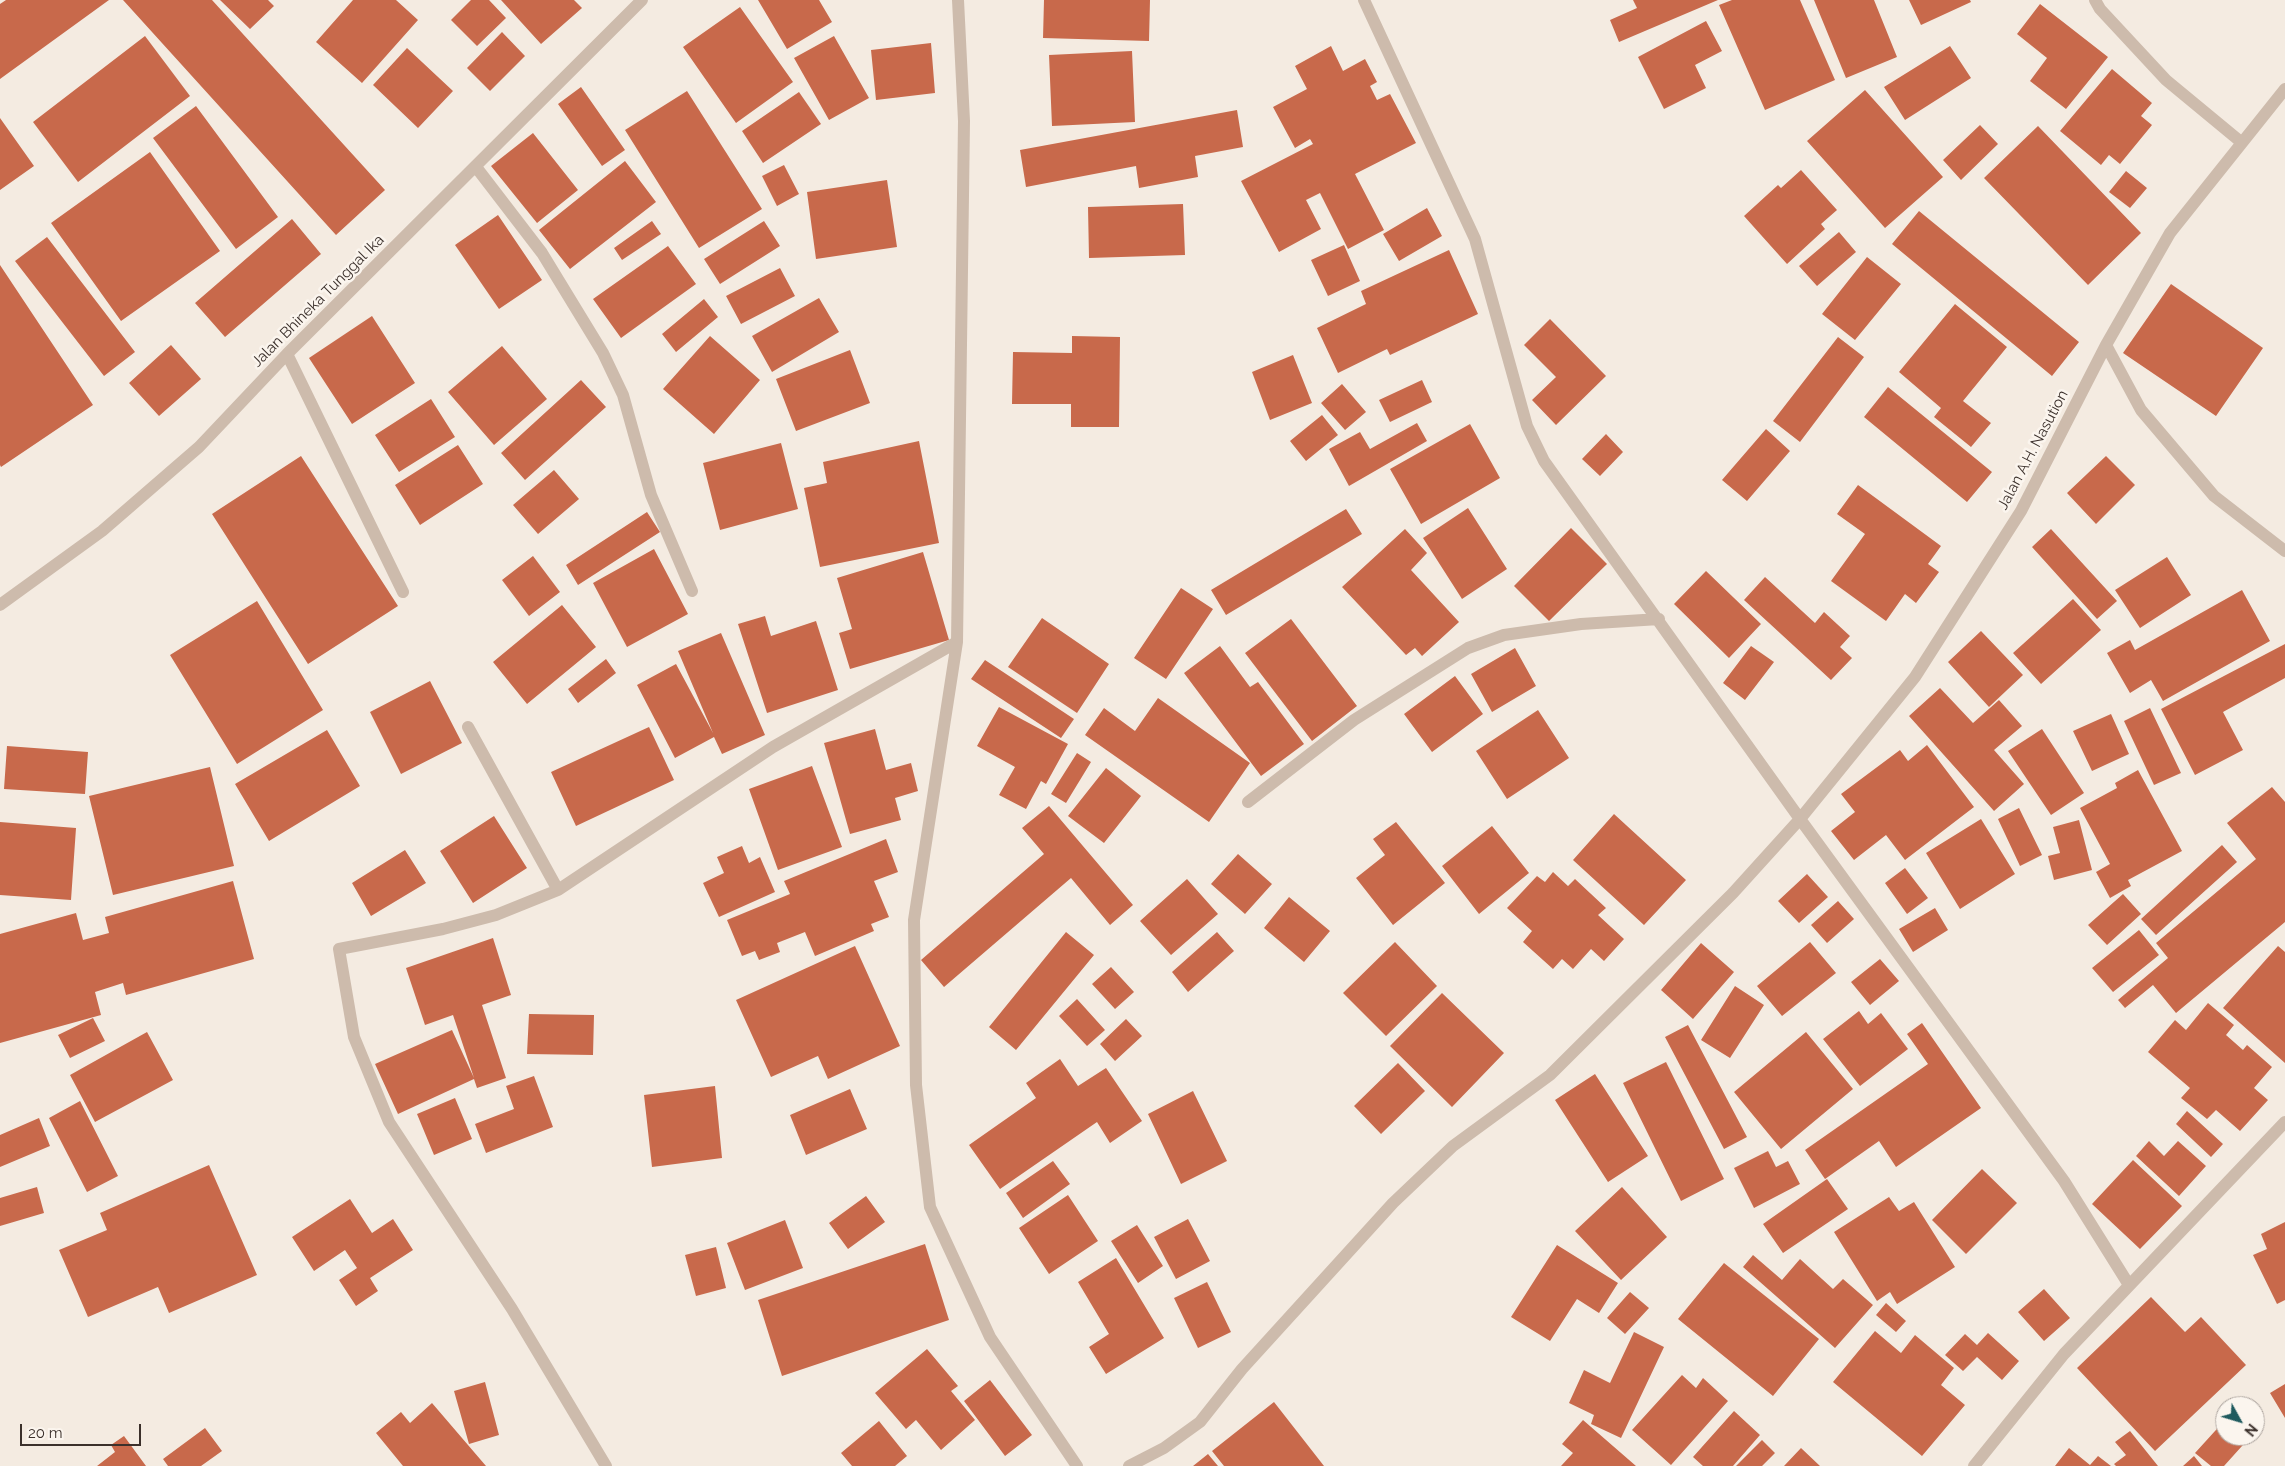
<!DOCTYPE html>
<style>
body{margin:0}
#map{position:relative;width:2285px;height:1466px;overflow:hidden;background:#f4ebe1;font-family:Raleway,sans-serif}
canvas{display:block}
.north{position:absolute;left:2215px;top:1396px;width:50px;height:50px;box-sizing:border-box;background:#fbf5ee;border:1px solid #aea6a0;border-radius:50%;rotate:129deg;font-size:14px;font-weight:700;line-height:20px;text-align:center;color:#3b302b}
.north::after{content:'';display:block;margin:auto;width:18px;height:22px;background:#1f5a5e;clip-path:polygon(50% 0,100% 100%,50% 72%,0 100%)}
.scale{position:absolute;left:20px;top:1424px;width:121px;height:22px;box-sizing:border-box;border:2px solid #3b302b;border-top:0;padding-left:6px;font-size:15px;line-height:18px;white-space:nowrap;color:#3b302b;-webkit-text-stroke:4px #fbf5ee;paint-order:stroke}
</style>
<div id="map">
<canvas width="2285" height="1466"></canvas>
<div class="north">N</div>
<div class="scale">20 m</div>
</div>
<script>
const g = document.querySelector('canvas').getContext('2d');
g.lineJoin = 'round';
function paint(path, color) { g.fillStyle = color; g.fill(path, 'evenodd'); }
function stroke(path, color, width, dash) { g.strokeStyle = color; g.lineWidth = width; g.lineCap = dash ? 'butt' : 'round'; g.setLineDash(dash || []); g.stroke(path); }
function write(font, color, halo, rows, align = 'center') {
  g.font = font + ' Raleway,sans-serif'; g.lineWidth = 5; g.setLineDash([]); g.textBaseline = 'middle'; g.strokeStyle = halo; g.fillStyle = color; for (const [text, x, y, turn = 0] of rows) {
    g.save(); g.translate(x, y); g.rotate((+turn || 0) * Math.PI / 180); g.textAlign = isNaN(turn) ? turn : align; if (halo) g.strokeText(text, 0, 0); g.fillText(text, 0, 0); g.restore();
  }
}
paint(new Path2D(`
 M6 0H109L0 79V4Z
 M123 0H212L385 190 336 235Z
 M220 0H268L274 6 250 29Z
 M353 0H396L418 20 362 83 316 42Z
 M471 0H489L506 18 477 46 451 20Z
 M501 0H574L582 8 541 44Z
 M758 0H819L832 22 787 49Z
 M1044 0H1150L1149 41 1043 38Z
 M1633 0H1718L1619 42 1610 20 1637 8Z
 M1732 0H1800L1835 80 1765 110 1719 5Z
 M1814 0H1874L1897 57 1846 78Z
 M1909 0H1970L1971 2 1921 25Z
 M2040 4 2108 57 2066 109 2030 81 2047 58 2017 34Z
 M740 7 793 82 736 123 683 47Z
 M1706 21 1722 51 1695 65 1706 88 1664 109 1638 57Z
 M502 32 525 56 490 91 467 68Z
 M145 36 190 96 78 182 33 122Z
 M834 36 869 98 829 120 794 58Z
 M931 43 935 93 876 100 871 50Z
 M1331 46 1343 71 1365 59 1377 82 1370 86 1377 100 1390 94 1416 143 1355 174 1384 230 1348 249 1320 193 1306 200 1321 229 1279 252 1241 181 1313 144 1310 139 1295 148 1273 107 1307 89 1295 66Z
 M1950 46 1971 78 1905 120 1884 87Z
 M407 48 453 91 418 128 373 85Z
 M1132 51 1135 122 1052 126 1049 55Z
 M2112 69 2152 103 2141 116 2152 125 2120 164 2109 155 2101 165 2060 131Z
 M581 87 625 150 602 166 558 104Z
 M1865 90 1943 177 1885 228 1807 141Z
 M687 91 762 209 699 248 625 130Z
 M799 92 821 124 763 163 742 131Z
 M196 106 278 217 236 249 153 138Z
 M1237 110 1243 147 1195 156 1198 177 1139 188 1136 166 1026 187 1020 150Z
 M0 118 34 166 0 190Z
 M1980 125 1998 144 1961 180 1943 160Z
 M2038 126 2141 233 2088 285 1984 178Z
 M533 133 578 190 537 223 491 166Z
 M150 152 220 251 121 321 51 223Z
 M625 161 656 202 570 269 539 230Z
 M784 165 799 194 777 206 762 176Z
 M1801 170 1837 210 1821 224 1825 229 1787 264 1744 216 1778 185 1781 188Z
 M2126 171 2147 188 2130 208 2109 192Z
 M887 180 897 247 816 259 807 192Z
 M1183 204 1185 255 1089 258 1088 207Z
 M1427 208 1442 236 1399 261 1383 234Z
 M1919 211 2079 342 2052 376 1892 244Z
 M498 215 542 280 499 309 455 245Z
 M292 219 321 254 225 337 195 303Z
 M652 221 661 234 622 260 614 248Z
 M764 221 780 246 720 284 704 259Z
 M1839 232 1856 252 1817 286 1799 266Z
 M47 237 135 352 104 376 15 261Z
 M1344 245 1360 281 1328 296 1311 260Z
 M668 246 696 284 621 338 593 299Z
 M1449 250 1478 314 1390 355 1387 349 1338 373 1317 328 1366 304 1361 291Z
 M1867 257 1901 284 1855 340 1822 314Z
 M0 265 93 405 1 467 0 465Z
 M780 268 795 296 741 324 726 296Z
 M2171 284 2263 348 2216 416 2123 353Z
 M819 298 839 332 772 372 752 336Z
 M704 299 718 317 676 352 662 334Z
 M1955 304 2007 347 1963 401 1991 423 1971 447 1934 417 1941 408 1899 372Z
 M372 316 415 383 352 424 309 358Z
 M1550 319 1606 376 1556 425 1532 400 1556 377 1524 345Z
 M710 336 760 380 714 434 663 389Z
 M1072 336 1120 337 1119 427H1071V404H1012L1013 352 1072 353Z
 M1838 337 1864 357 1800 442 1773 421Z
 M171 345 201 379 159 416 129 383Z
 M502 346 547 399 494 445 448 392Z
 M850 350 870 403 796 431 776 379Z
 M1293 355 1312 403 1270 420 1252 372Z
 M581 380 606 407 525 480 501 453Z
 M1422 380 1432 402 1390 422 1379 400Z
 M1342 384 1366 412 1345 430 1321 403Z
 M1888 387 1992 472 1967 502 1864 417Z
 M431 399 455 437 399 472 375 435Z
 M1322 415 1338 435 1306 461 1290 441Z
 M1417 423 1427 441 1349 486 1329 449 1360 432 1370 449Z
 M1470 424 1500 478 1421 524 1390 469Z
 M1766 429 1790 451 1747 501 1722 480Z
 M1606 434 1623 452 1600 476 1582 459Z
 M919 441 939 543 820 567 804 488 827 483 823 462Z
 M781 443 798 509 720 530 703 463Z
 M458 445 483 484 420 525 395 485Z
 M301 456 398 606 308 664 212 514Z
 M2106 456 2135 485 2096 524 2067 493Z
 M554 470 579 499 538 534 513 505Z
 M1858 485 1941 546 1928 564 1939 572 1916 603 1905 594 1886 621 1831 581 1865 534 1837 514Z
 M1468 508 1507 569 1462 599 1423 538Z
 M1346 509 1362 534 1226 615 1211 590Z
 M647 512 660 532 578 585 566 565Z
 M1571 528 1607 564 1549 621 1514 586Z
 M1405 529 1427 553 1411 570 1459 622 1422 656 1415 648 1406 655 1342 587Z
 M2051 529 2117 601 2097 619 2032 547Z
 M654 549 688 614 627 647 593 583Z
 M923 552 949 640 850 669 839 633 852 629 837 578Z
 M533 556 560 592 529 616 502 580Z
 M2167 557 2191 595 2140 628 2115 590Z
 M1706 571 1761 624 1729 658 1674 604Z
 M1765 577 1815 623 1824 612 1850 636 1840 647 1852 658 1831 680 1744 600Z
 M1181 588 1213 609 1166 679 1134 658Z
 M2242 590 2270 641 2163 701 2151 680 2130 693 2107 653 2130 640 2135 650Z
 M2073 599 2101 630 2041 684 2013 653Z
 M257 601 323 710 237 764 170 655Z
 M562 605 596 647 527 704 493 662Z
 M765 616 771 636 816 621 838 690 767 713 738 624Z
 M1042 618 1109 664 1077 713 1008 667Z
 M1291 619 1357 706 1312 741 1245 653Z
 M1981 631 2023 675 1989 707 1948 662Z
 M721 633 765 735 722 754 714 737 675 758 637 685 676 664 713 733 678 651Z
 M2285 644V678L2223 712 2243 750 2195 775 2161 709Z
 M1220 646 1250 687 1258 682 1304 744 1261 776 1184 673Z
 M1751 646 1774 662 1745 700 1723 683Z
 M1515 648 1536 686 1492 712 1471 674Z
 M606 659 616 673 578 703 568 689Z
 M985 660 1074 719 1061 738 971 679Z
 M1455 676 1483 714 1432 752 1404 714Z
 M430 681 462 743 401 774 370 712Z
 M1940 688 1973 723 1999 700 2022 726 1994 750 2024 784 1994 811 1909 716Z
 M1158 698 1250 763 1209 822 1085 735 1104 708 1135 731Z
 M999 707 1068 744 1046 784 1041 781 1026 809 999 795 1015 767 977 746Z
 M2150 708 2181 773 2154 785 2124 721Z
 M1538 710 1569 758 1507 799 1476 751Z
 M2111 714 2129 754 2092 771 2073 731Z
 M649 727 674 780 576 826 551 772Z
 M875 729 886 770 911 763 918 791 895 798 901 820 850 834 824 743Z
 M2042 729 2084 793 2051 815 2008 751Z
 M327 730 360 786 269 841 235 784Z
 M1927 745 1974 807 1905 860 1886 835 1854 860 1831 831 1855 812 1841 794 1900 750 1908 761Z
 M7 746 88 752 85 794 4 789Z
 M1077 753 1091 762 1066 803 1051 794Z
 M812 766 842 847 778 870 749 789Z
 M210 767 234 866 113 895 89 796Z
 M1106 768 1141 796 1104 843 1068 816Z
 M2138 770 2182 851 2128 880 2131 886 2110 898 2096 872 2110 864 2080 808 2117 788 2115 783Z
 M2272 787 2285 802V922L2176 1013 2153 985 2125 1008 2118 1000 2168 958 2156 943 2256 859 2227 823Z
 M1049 806 1133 905 1110 925 1071 878 944 987 921 960 1044 854 1022 828Z
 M2019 808 2042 855 2020 866 1998 819Z
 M1614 814 1686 880 1644 925 1573 860Z
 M494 816 527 868 473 903 440 851Z
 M1981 819 2015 874 1960 909 1926 853Z
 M2079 820 2092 870 2054 880 2048 856 2060 853 2053 827Z
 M0 822 76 828 71 900 0 895Z
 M1396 822 1445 883 1393 925 1356 878 1385 855 1373 839Z
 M1492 826 1529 873 1479 914 1442 866Z
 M886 839 898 872 874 881 889 917 871 924 874 931 815 956 805 932 777 943 780 952 759 960 755 951 742 956 727 920 790 894 784 881Z
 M2222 845 2237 862 2156 935 2141 919Z
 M742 846 749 863 760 857 775 892 719 917 703 883 724 873 717 857Z
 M405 850 426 883 371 916 352 883Z
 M1238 854 1272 884 1245 914 1211 884Z
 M1905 868 1928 898 1907 914 1885 883Z
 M1553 872 1568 886 1575 879 1606 908 1598 915 1624 939 1604 961 1591 949 1573 969 1562 959 1553 969 1523 942 1532 931 1507 908 1537 876 1545 882Z
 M1807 874 1828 897 1799 923 1778 901Z
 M1187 879 1218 914 1171 955 1140 921Z
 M233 881 254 959 126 995 123 983 95 992 101 1015 0 1043V934L76 913 83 940 109 933 105 917Z
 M2123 894 2141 914 2107 945 2088 925Z
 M1289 897 1330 931 1304 962 1264 928Z
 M1838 901 1854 919 1827 943 1811 925Z
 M1935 908 1948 930 1913 952 1899 929Z
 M2139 930 2159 955 2113 992 2092 968Z
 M1066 932 1094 955 1016 1050 989 1027Z
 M1217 932 1234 951 1188 992 1172 972Z
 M493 938 511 995 482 1005 506 1078 477 1088 474 1079 398 1114 375 1064 452 1030 474 1078 453 1015 425 1025 406 968Z
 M1395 942 1437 986 1386 1036 1343 993Z
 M1810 942 1836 973 1782 1016 1757 986Z
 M1701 943 1734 972 1693 1019 1661 990Z
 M855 946 900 1046 828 1079 818 1056 771 1077 736 1000Z
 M2278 946 2285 952V1063L2223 1008Z
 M1880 959 1899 981 1870 1005 1851 982Z
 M1111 967 1134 992 1115 1009 1092 984Z
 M1735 986 1764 1005 1730 1058 1701 1040Z
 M1442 993 1504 1053 1452 1107 1390 1046Z
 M1077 999 1105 1030 1087 1046 1059 1016Z
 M2208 1003 2234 1025 2226 1035 2243 1050 2247 1045 2272 1067 2254 1088 2268 1100 2240 1131 2216 1110 2207 1119 2181 1098 2190 1088 2148 1052 2175 1020 2186 1030Z
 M1859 1011 1868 1024 1881 1013 1908 1049 1860 1086 1823 1039Z
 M529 1014 594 1015 593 1055 527 1054Z
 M93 1018 105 1041 70 1058 58 1035Z
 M1126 1019 1142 1036 1115 1061 1100 1044Z
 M1922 1023 1981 1108 1896 1167 1879 1141 1825 1179 1805 1150 1928 1064 1907 1034Z
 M1688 1025 1747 1137 1724 1149 1665 1037Z
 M147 1032 173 1080 95 1122 70 1075Z
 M1806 1032 1853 1089 1781 1149 1734 1092Z
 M1060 1059 1078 1086 1106 1068 1142 1121 1110 1143 1097 1122 1000 1189 969 1145 1036 1098 1026 1083Z
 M1666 1062 1724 1179 1681 1201 1623 1083Z
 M1398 1063 1425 1091 1381 1134 1354 1106Z
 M1595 1074 1648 1156 1608 1182 1555 1100Z
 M534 1076 553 1127 486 1153 475 1124 514 1109 506 1086Z
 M715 1086 722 1158 652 1167 644 1095Z
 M850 1089 867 1129 806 1155 790 1115Z
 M1193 1091 1227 1161 1181 1184 1148 1114Z
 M455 1098 472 1139 434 1155 417 1114Z
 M80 1101 118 1176 87 1192 49 1118Z
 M2187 1111 2223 1144 2211 1157 2176 1124Z
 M39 1118 50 1146 0 1167V1135Z
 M2149 1141 2164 1156 2178 1141 2206 1166 2179 1196 2136 1156Z
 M1768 1151 1776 1167 1788 1161 1800 1184 1754 1208 1734 1168Z
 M2133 1160 2182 1206 2140 1249 2092 1204Z
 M1053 1161 1070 1184 1023 1218 1006 1193Z
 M209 1165 257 1275 169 1313 158 1287 88 1317 59 1250 107 1230 100 1213Z
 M1982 1169 2017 1203 1966 1254 1932 1220Z
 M1827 1179 1848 1209 1783 1253 1763 1224Z
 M37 1187 44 1213 0 1226V1198Z
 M1622 1187 1667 1237 1621 1280 1575 1231Z
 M1068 1195 1098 1241 1049 1274 1019 1228Z
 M866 1196 885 1222 848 1249 829 1223Z
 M1889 1197 1899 1211 1914 1202 1955 1267 1897 1304 1890 1292 1877 1301 1834 1232Z
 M350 1199 372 1233 393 1219 413 1250 370 1278 378 1291 356 1306 339 1280 357 1268 345 1250 314 1271 292 1237Z
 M1188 1219 1210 1261 1176 1279 1154 1237Z
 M785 1220 803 1268 745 1290 727 1243Z
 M2285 1222V1300L2277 1304 2253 1255 2267 1249 2261 1234Z
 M1137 1225 1163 1266 1138 1283 1111 1241Z
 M925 1244 949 1320 782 1376 758 1300Z
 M1557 1245 1618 1283 1599 1313 1577 1299 1550 1341 1511 1317Z
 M716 1247 726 1288 696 1296 685 1255Z
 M1753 1255 1782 1280 1800 1259 1833 1289 1843 1279 1873 1305 1835 1348 1743 1267Z
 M1116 1258 1164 1338 1106 1374 1089 1347 1109 1334 1078 1282Z
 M1724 1263 1819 1339 1773 1396 1678 1319Z
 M1207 1282 1231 1332 1198 1348 1174 1298Z
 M2044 1289 2070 1318 2044 1341 2018 1312Z
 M1630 1292 1649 1308 1625 1334 1607 1318Z
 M2151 1297 2185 1332 2201 1317 2246 1365 2155 1451 2077 1368Z
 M1886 1303 1906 1321 1896 1332 1876 1315Z
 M1875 1331 1901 1353 1915 1335 1954 1368 1941 1385 1965 1405 1922 1456 1833 1382Z
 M1634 1332 1664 1347 1621 1438 1591 1424 1594 1415 1569 1403 1584 1370 1610 1383Z
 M1988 1333 2019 1361 2002 1380 1977 1357 1963 1371 1945 1355 1965 1334 1977 1345Z
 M927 1349 958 1386 951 1391 975 1420 941 1450 916 1420 906 1429 875 1393Z
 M1682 1375 1696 1388 1703 1378 1728 1401 1671 1465 1632 1430Z
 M990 1380 1032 1435 1005 1456 964 1401Z
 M485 1382 499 1435 469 1444 454 1391Z
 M2285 1384V1418L2270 1393Z
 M1274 1402 1324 1466H1224L1212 1451Z
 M432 1403 486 1466H403L376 1433 401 1412 410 1423Z
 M1734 1411 1760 1435 1733 1466H1703L1693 1457Z
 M1583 1420 1636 1466H1561L1573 1453 1562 1444Z
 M2225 1420V1436H2251L2224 1466H2211L2195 1453Z
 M879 1421 907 1456 895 1466H852L841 1453Z
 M205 1428 222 1451 201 1466H168L163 1459Z
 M2130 1431 2158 1466H2116L2114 1464 2126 1455 2115 1442Z
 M124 1436 146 1466H97L115 1452 111 1445Z
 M1762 1440 1775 1453 1762 1466H1736Z
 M1801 1448 1820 1466H1784Z
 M2069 1448 2090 1465 2098 1456 2111 1466H2055Z
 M1208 1454 1218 1466H1193Z
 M2194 1456 2202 1466H2183Z`), '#c8694b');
stroke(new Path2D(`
 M958 0 964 121 957 642 914 920 916 1085 930 1207 990 1337 1077 1466
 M1364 0 1475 239 1527 426 1544 461 1800 819 2064 1181 2129 1285
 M2095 0 2100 9 2166 80 2241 142
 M476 167 542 253 603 353 623 395 651 495 692 591
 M2106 345 2141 410 2214 496 2285 551
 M287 354 403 592
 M0 605 102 531 199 447 287 354 642 0
 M468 727 558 890
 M1248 802 1354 720 1468 648 1504 635 1581 624 1659 619
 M606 1466 512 1309 389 1122 354 1037 339 949 443 929 496 915 558 890 773 747 957 642
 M1129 1466 1164 1448 1200 1422 1242 1369 1393 1203 1453 1146 1550 1075 1733 893 1800 819 1915 677 2021 511 2106 345 2170 233 2285 89
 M1974 1466 2064 1354 2285 1122`), '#cdbbac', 12);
write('15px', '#3b302b', '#fbf5ee', [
 ["Jalan Bhineka Tunggal Ika",318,301,-45],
 ["Jalan A.H. Nasution",2033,450,-62]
]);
</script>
